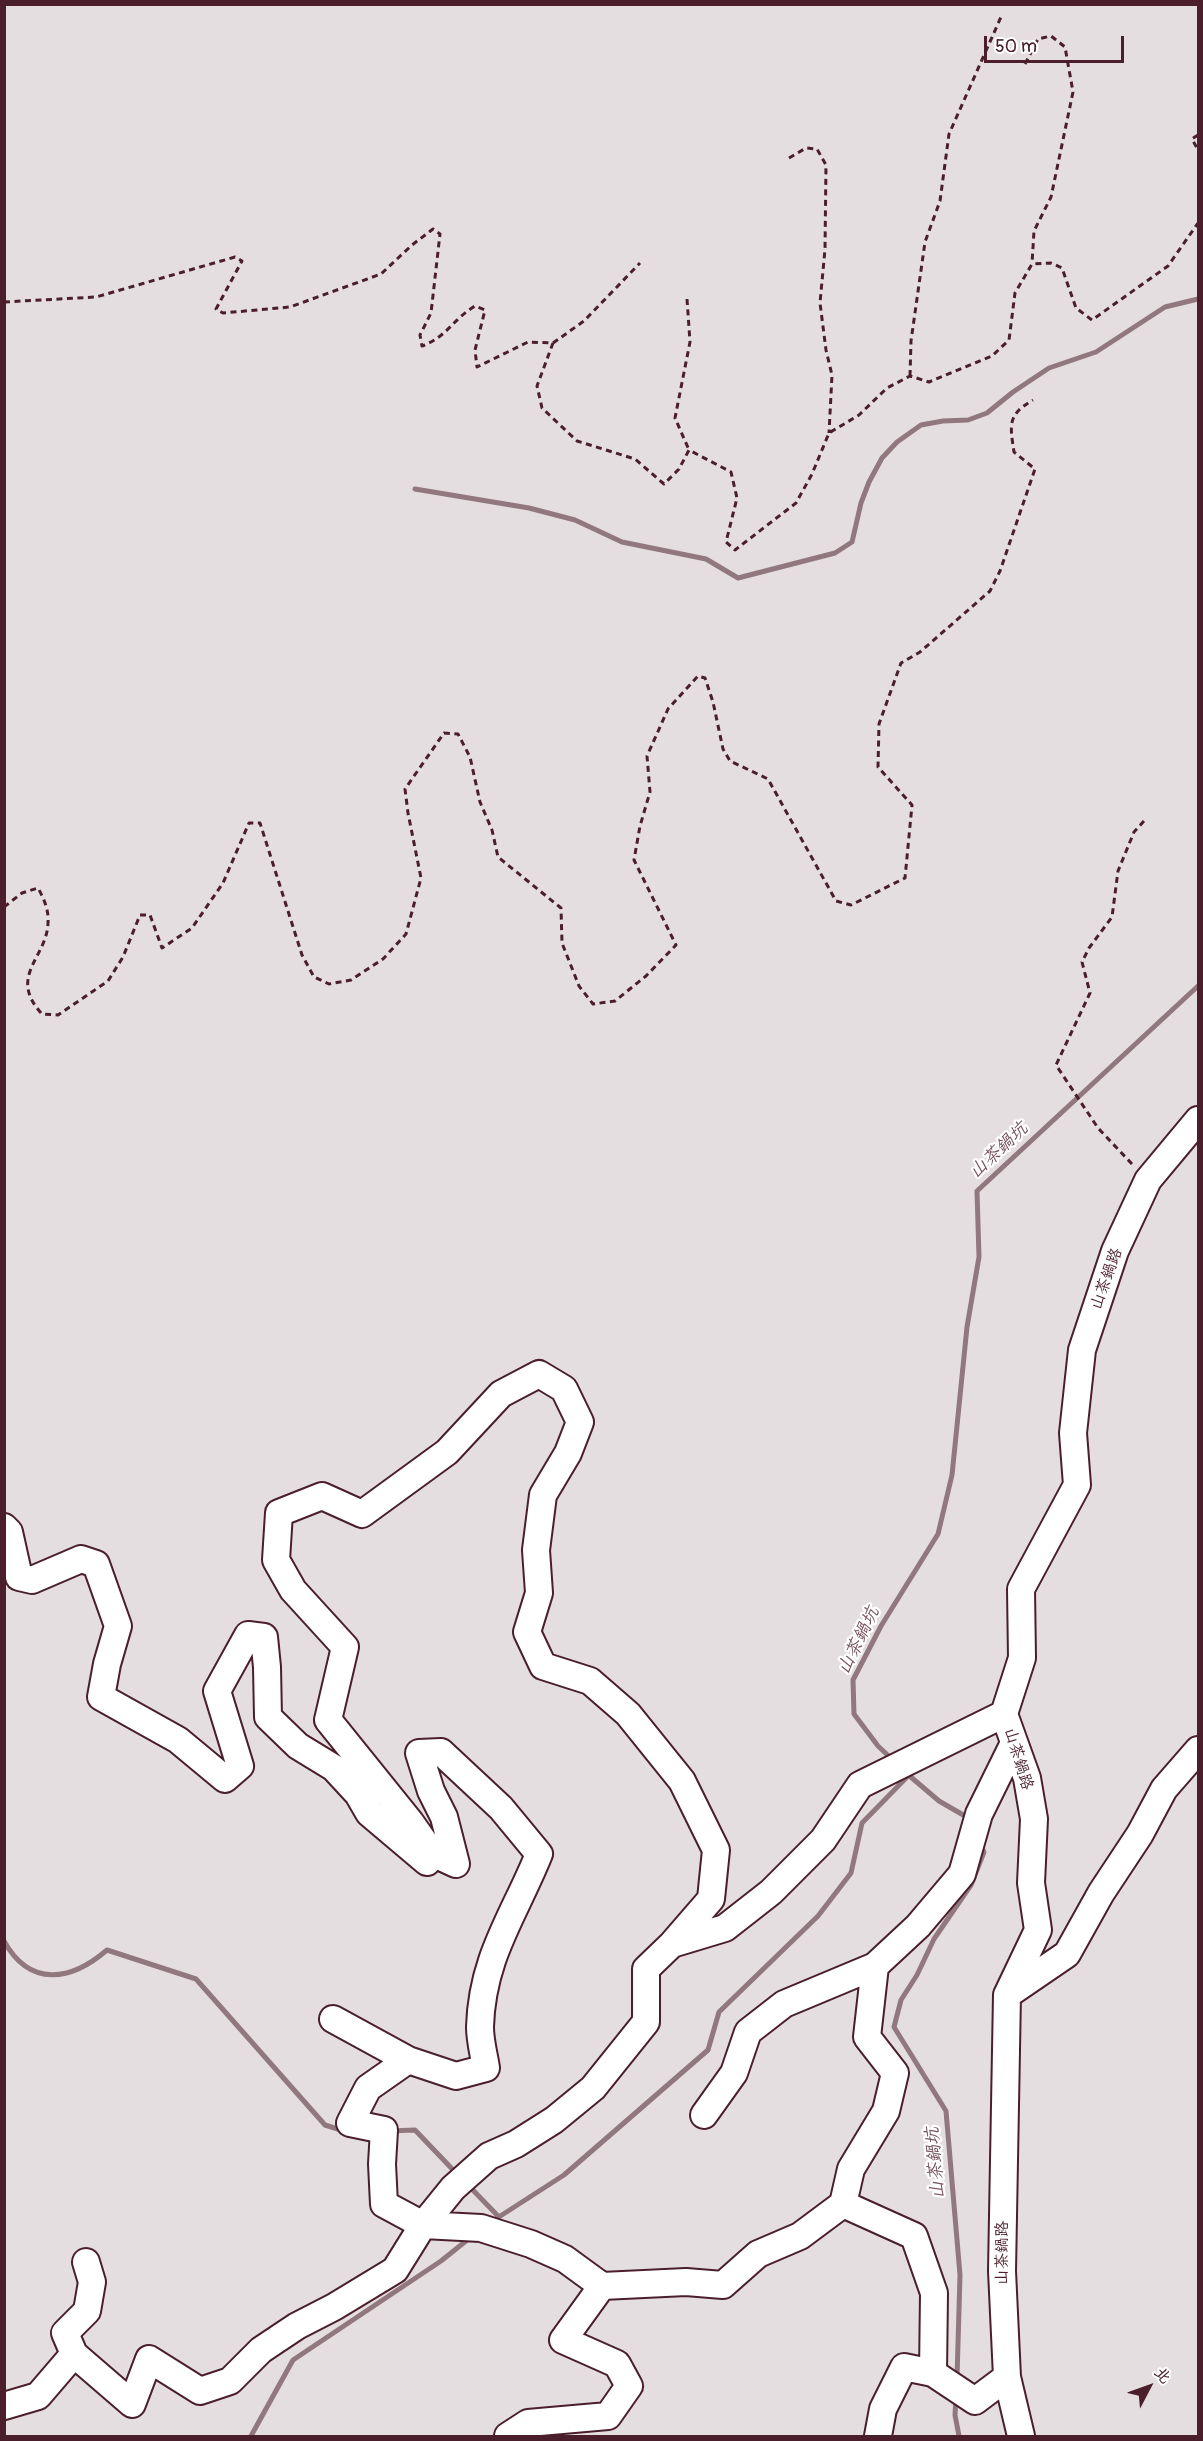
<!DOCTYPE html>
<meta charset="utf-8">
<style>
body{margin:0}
#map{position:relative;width:1203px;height:2441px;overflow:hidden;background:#fff;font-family:Pangolin,"LXGW WenKai TC",sans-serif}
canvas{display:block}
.frame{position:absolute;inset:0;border:6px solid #4a1f2b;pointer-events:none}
.north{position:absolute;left:1119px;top:2357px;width:60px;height:60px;-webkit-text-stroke:4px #fff;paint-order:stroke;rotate:49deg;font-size:16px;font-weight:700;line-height:24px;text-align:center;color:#4a1f2b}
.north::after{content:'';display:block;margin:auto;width:21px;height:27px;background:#4a1f2b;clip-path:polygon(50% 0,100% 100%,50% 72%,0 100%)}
.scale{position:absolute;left:984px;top:36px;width:140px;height:27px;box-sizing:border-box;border:3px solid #4a1f2b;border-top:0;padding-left:8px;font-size:18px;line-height:21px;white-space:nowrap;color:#4a1f2b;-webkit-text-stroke:4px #fff;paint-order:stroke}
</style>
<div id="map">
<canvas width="1203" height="2441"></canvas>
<div class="frame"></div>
<div class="north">北</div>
<div class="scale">50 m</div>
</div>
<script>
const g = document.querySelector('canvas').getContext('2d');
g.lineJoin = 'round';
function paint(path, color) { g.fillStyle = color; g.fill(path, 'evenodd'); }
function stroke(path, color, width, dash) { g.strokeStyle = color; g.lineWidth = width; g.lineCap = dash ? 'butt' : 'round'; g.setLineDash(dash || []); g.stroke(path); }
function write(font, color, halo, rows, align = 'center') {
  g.font = font + ' Pangolin,"LXGW WenKai TC",sans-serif'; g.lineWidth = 4.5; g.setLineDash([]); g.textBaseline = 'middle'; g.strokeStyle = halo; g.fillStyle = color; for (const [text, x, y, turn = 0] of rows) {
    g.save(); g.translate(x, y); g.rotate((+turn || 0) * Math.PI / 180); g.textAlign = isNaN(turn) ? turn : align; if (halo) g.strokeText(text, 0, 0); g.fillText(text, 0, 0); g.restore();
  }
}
paint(new Path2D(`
 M5 5H1198V2436H5Z`), '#e5dee0');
stroke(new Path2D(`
 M415 489 529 508 575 520 622 542 706 559 738 578 835 553 852 542 861 503 869 482 882 458 897 442 921 425 943 421 968 420 987 413 1013 392 1049 368 1096 352 1165 307 1198 299
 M894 1761 878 1746 854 1714 853 1680 881 1626 938 1534 952 1475 967 1327 979 1257 977 1191 1198 986
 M905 1772 939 1801 965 1816 968 1821
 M4 1941C30 1988 71 1981 107 1950L196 1979 325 2125 344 2131
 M389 2131 415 2130 457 2174
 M468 2185 498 2216
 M491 2222 564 2175 708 2050 719 2012 818 1916 851 1873 862 1823 909 1775
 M957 2378 960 2275 946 2111 894 2027 901 2000 917 1975 934 1939 971 1885 984 1852 979 1843
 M956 2397 955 2415 959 2436
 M251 2436 293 2360 441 2261 471 2237`), '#91787e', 5);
const minor = new Path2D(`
 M4 1527 9 1532 19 1577 32 1580 81 1559 96 1564 118 1626 107 1664 101 1697 178 1740 225 1779 240 1766 217 1691 248 1635 264 1637 267 1667 268 1717 298 1746 334 1768 358 1794 369 1813 427 1862
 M672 1944 711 1899 716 1850 682 1781 628 1714 590 1681 543 1666 527 1632 539 1593 536 1550 543 1495 568 1453 580 1422 564 1389 539 1374 501 1394 447 1452 362 1514 322 1496 279 1513 276 1560 293 1590 345 1647 328 1720 411 1823 432 1853 456 1864 444 1817 431 1791 419 1753 441 1752 501 1808 539 1854C514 1916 482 1957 480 2027 480 2041 484 2055 486 2068L456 2076 408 2060 368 2088 350 2123 384 2130 382 2164 384 2204 423 2225 481 2228 531 2244 565 2259 602 2286 686 2282 723 2285 758 2254 800 2236 843 2204 851 2169 886 2111 895 2073 867 2037 875 1966
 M1007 1995 1067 1954 1101 1893 1140 1834 1164 1789 1198 1750
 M333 2019 408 2060
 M704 2115 734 2073 748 2032 784 2004 875 1966 918 1926 962 1874 979 1814 1014 1743
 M843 2204 914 2236 934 2293 933 2373
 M86 2262 92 2282 87 2311 65 2333 74 2354 132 2404 149 2359 200 2391 230 2381 261 2350 297 2326 334 2307 395 2270 423 2225 453 2188 489 2156 516 2144 554 2120 593 2088 646 2022V1969L672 1944 725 1928 771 1892 823 1840 860 1785 1004 1714
 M4 2406 38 2396 74 2354
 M508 2436 528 2423 608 2416 629 2386 617 2364 563 2340 602 2286
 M878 2436 883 2409 904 2367 933 2373 975 2401 1007 2377
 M1021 2436 1007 2377 1002 2271 1007 1995 1038 1930 1031 1883 1034 1819 1027 1778 1004 1714 1022 1658 1021 1589 1077 1485 1073 1433 1082 1350 1115 1251 1148 1180 1198 1120`);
stroke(minor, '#4a1f2b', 30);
stroke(new Path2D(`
 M1025 64 1038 39 1051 36 1065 47 1073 92 1051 197 1034 231 1032 264
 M1198 135 1192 139 1198 150
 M789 158 806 148 817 149 826 165 825 249 820 303 826 350 832 375 829 433
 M687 299 690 342 675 418 689 450
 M4 302 96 297 235 257 242 261 216 309 223 313 290 307 381 274 412 245 433 229 440 234 431 313 420 335 422 346C447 337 453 319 475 306L485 310 475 350 477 367 528 342 553 343 537 386 542 408 577 441 635 459 664 484 679 469 689 450 731 472 737 498 726 542 735 550 796 503 812 474 829 433 859 415 887 388 910 376 929 382 992 356 1009 340 1015 293 1032 264 1051 263 1062 268 1076 308 1092 320 1168 266 1198 223
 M553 343 584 321 640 263
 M910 376 911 341 925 242 940 201 949 134 1001 17
 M4 907 22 893 38 888C44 899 49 910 48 923 47 958 7 976 42 1014L58 1015 108 981 123 957 140 915H150L162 948 192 928 223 883 249 823H260L302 955 314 977 329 984 351 980 383 959 406 934 421 878 408 813 405 789 444 733 458 734 470 757 480 802 492 830 498 857 561 908 562 943 579 986 593 1004 615 1001 646 976 676 945 634 860 640 826 650 792 647 756 668 709 698 676 705 678 713 702 723 749 730 761 768 779 836 901 851 905 905 878 912 805 878 767 879 724 901 663 920 652 990 591 1000 571 1035 469 1014 452C1010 425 1007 415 1033 400
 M1132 1164 1098 1128 1056 1065 1090 993 1082 962 1089 948 1112 917 1118 871 1134 832 1144 821`), '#4a1f2b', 3, [6, 4.5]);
stroke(minor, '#fff', 26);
write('16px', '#4a1f2b', '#fff', [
 ["山茶鍋路",1107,1279,-70],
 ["山茶鍋路",1018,1759,73],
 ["山茶鍋路",1003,2253,-90]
]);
write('italic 18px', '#74535c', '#fff', [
 ["山茶鍋坑",999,1151,-43],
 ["山茶鍋坑",859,1641,-64],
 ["山茶鍋坑",936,2163,-95]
]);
</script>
